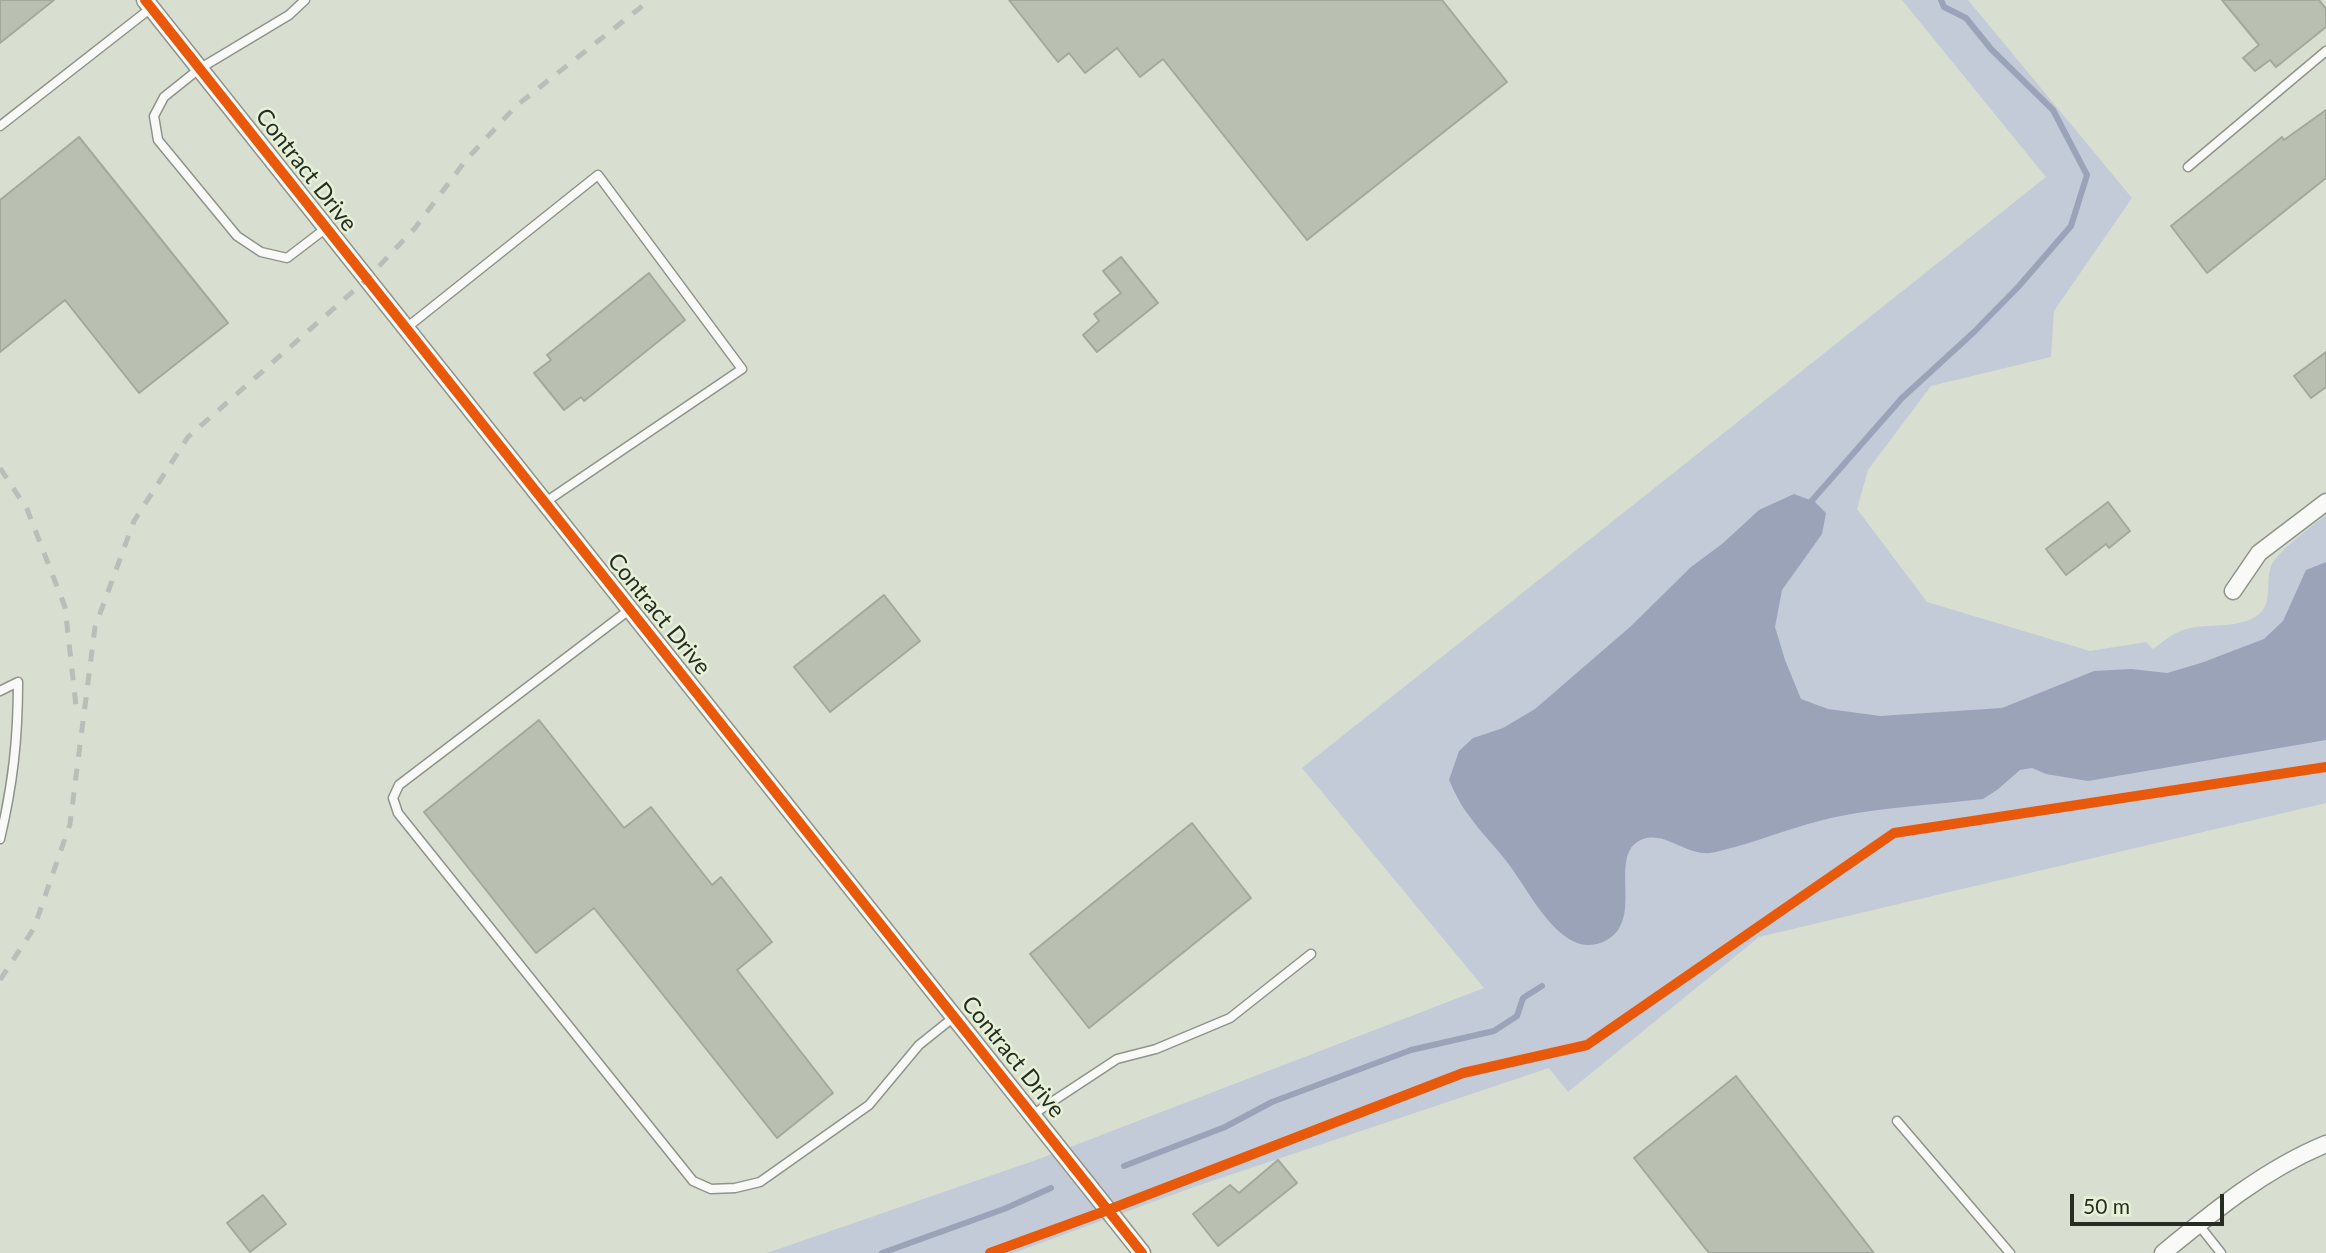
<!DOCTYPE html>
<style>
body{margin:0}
#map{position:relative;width:2326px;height:1253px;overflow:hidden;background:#d8dfd1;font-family:Lato,sans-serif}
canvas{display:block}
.scale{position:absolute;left:2070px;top:1194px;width:154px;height:32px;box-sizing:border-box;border:4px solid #282d23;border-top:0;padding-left:9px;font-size:21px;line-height:24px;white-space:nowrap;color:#282d23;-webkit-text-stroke:5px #e5f2d8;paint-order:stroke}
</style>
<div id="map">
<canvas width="2326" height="1253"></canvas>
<div class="scale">50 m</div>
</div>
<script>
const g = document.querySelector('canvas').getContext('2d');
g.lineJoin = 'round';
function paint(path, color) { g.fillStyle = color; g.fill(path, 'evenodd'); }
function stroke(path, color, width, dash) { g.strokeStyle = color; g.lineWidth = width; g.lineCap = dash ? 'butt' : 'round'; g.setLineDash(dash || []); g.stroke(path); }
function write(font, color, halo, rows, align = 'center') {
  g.font = font + ' Lato,sans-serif'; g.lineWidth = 5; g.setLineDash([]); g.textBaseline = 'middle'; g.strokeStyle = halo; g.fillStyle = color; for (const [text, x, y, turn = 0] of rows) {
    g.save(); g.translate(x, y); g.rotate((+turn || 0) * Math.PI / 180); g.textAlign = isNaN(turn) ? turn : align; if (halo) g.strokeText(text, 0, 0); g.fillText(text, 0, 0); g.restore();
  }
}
paint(new Path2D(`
 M1902 0H1968L2132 198 2054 311 2051 357 1931 386 1868 470 1857 509 1927 602 2090 651 2146 642 2153 649C2163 642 2174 632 2186 629 2208 623 2234 629 2255 617 2276 605 2263 579 2273 562 2286 544 2309 529 2326 515V803L1759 937 1568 1092 1549 1068 1191 1188 1014 1253H767L1039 1159 1484 988 1302 768 2046 177Z`), '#c3cbd8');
paint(new Path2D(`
 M1794 494 1815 502 1826 513 1822 534 1782 590 1775 627 1785 660 1801 699 1828 709 1880 716 2002 708 2094 671 2131 669 2167 673 2201 663 2264 639 2283 621 2306 570 2326 562V740L2088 781 2046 774 2032 768 2020 770 1997 790 1983 799C1933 805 1881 807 1831 818 1799 825 1767 838 1735 847 1725 849 1713 854 1704 853 1683 852 1664 832 1643 839 1610 851 1637 904 1618 930 1609 943 1589 949 1575 942 1547 930 1525 885 1507 862 1495 846 1481 833 1470 817 1461 806 1455 793 1449 780L1459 751 1473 738 1503 728 1535 709 1630 627 1691 567 1722 544 1759 510Z`), '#9aa3b8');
stroke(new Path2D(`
 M1808 505 1902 398 1974 332 2019 286 2071 226 2087 175 2053 110 1991 49 1966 18 1944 7 1941 0
 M1124 1166 1225 1127 1272 1102 1411 1050 1494 1031 1517 1016 1523 998 1542 986
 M882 1253 1004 1209 1051 1188`), '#9aa3b8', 6);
const building = new Path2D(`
 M0 0H54L0 43Z
 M1009 0H1442L1507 82 1307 240 1163 59 1140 77 1117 48 1085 73 1069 53 1058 62Z
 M2222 0H2319L2326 9V27L2276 67 2270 60 2255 71 2243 58 2259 45Z
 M2326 110V178L2207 273 2171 226 2282 137 2284 140Z
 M79 137 228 323 139 393 65 300 0 352V200Z
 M1121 257 1158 303 1097 352 1083 335 1099 321 1094 314 1121 293 1103 271Z
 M649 273 685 320 584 401 581 397 564 410 534 373 551 360 547 355Z
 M2326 352V387L2311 398 2294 376Z
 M2108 502 2130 531 2109 548 2106 544 2066 575 2046 549Z
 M884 595 920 641 830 712 794 667Z
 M539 720 624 828 651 807 712 885 721 877 772 942 737 970 833 1093 777 1138 594 908 536 953 424 812Z
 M1192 823 1251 898 1089 1028 1030 954Z
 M1736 1076 1874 1253H1709L1634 1158Z
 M1278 1160 1297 1183 1218 1246 1193 1214 1230 1185 1239 1193Z
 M263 1195 286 1224 250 1252 227 1223Z`);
paint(building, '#b9c0b2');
stroke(building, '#a3a99d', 2);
const lane = new Path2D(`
 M305 0 289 15 199 69 164 97 154 116 158 140 237 236 261 252 287 258 325 229
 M0 126 151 8
 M2188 167 2326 51
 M405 329 598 175 742 369 544 503
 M629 610 399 785 393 798 398 813 693 1181 711 1189 735 1188 760 1182 869 1105 919 1045 954 1017
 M0 691 18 682C18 738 13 784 0 839
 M1032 1115 1117 1059 1156 1049 1230 1018 1311 954
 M1897 1121 2010 1253
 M2198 1224 2221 1253`);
const street = new Path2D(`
 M145 0 1142 1253
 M2233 591 2259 553 2326 502
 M2163 1253C2214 1211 2265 1169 2326 1144`);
stroke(lane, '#8e9489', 11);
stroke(street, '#8e9489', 19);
stroke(lane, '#f9faf8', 8);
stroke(street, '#f9faf8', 16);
stroke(new Path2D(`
 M0 468 27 509 65 607 77 715
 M0 980 34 928 70 824 95 627 134 521 188 437 366 280 415 228 466 160 516 106 650 0`), '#bbbdb9', 5, [12, 12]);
stroke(new Path2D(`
 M145 0 1142 1253
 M990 1253 1108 1210 1463 1073 1587 1045 1894 833 2326 767`), '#e8590c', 10);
write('23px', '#282d23', '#e5f2d8', [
 ["Contract Drive",306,170,52],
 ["Contract Drive",659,614,51],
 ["Contract Drive",1013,1057,51]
]);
</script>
